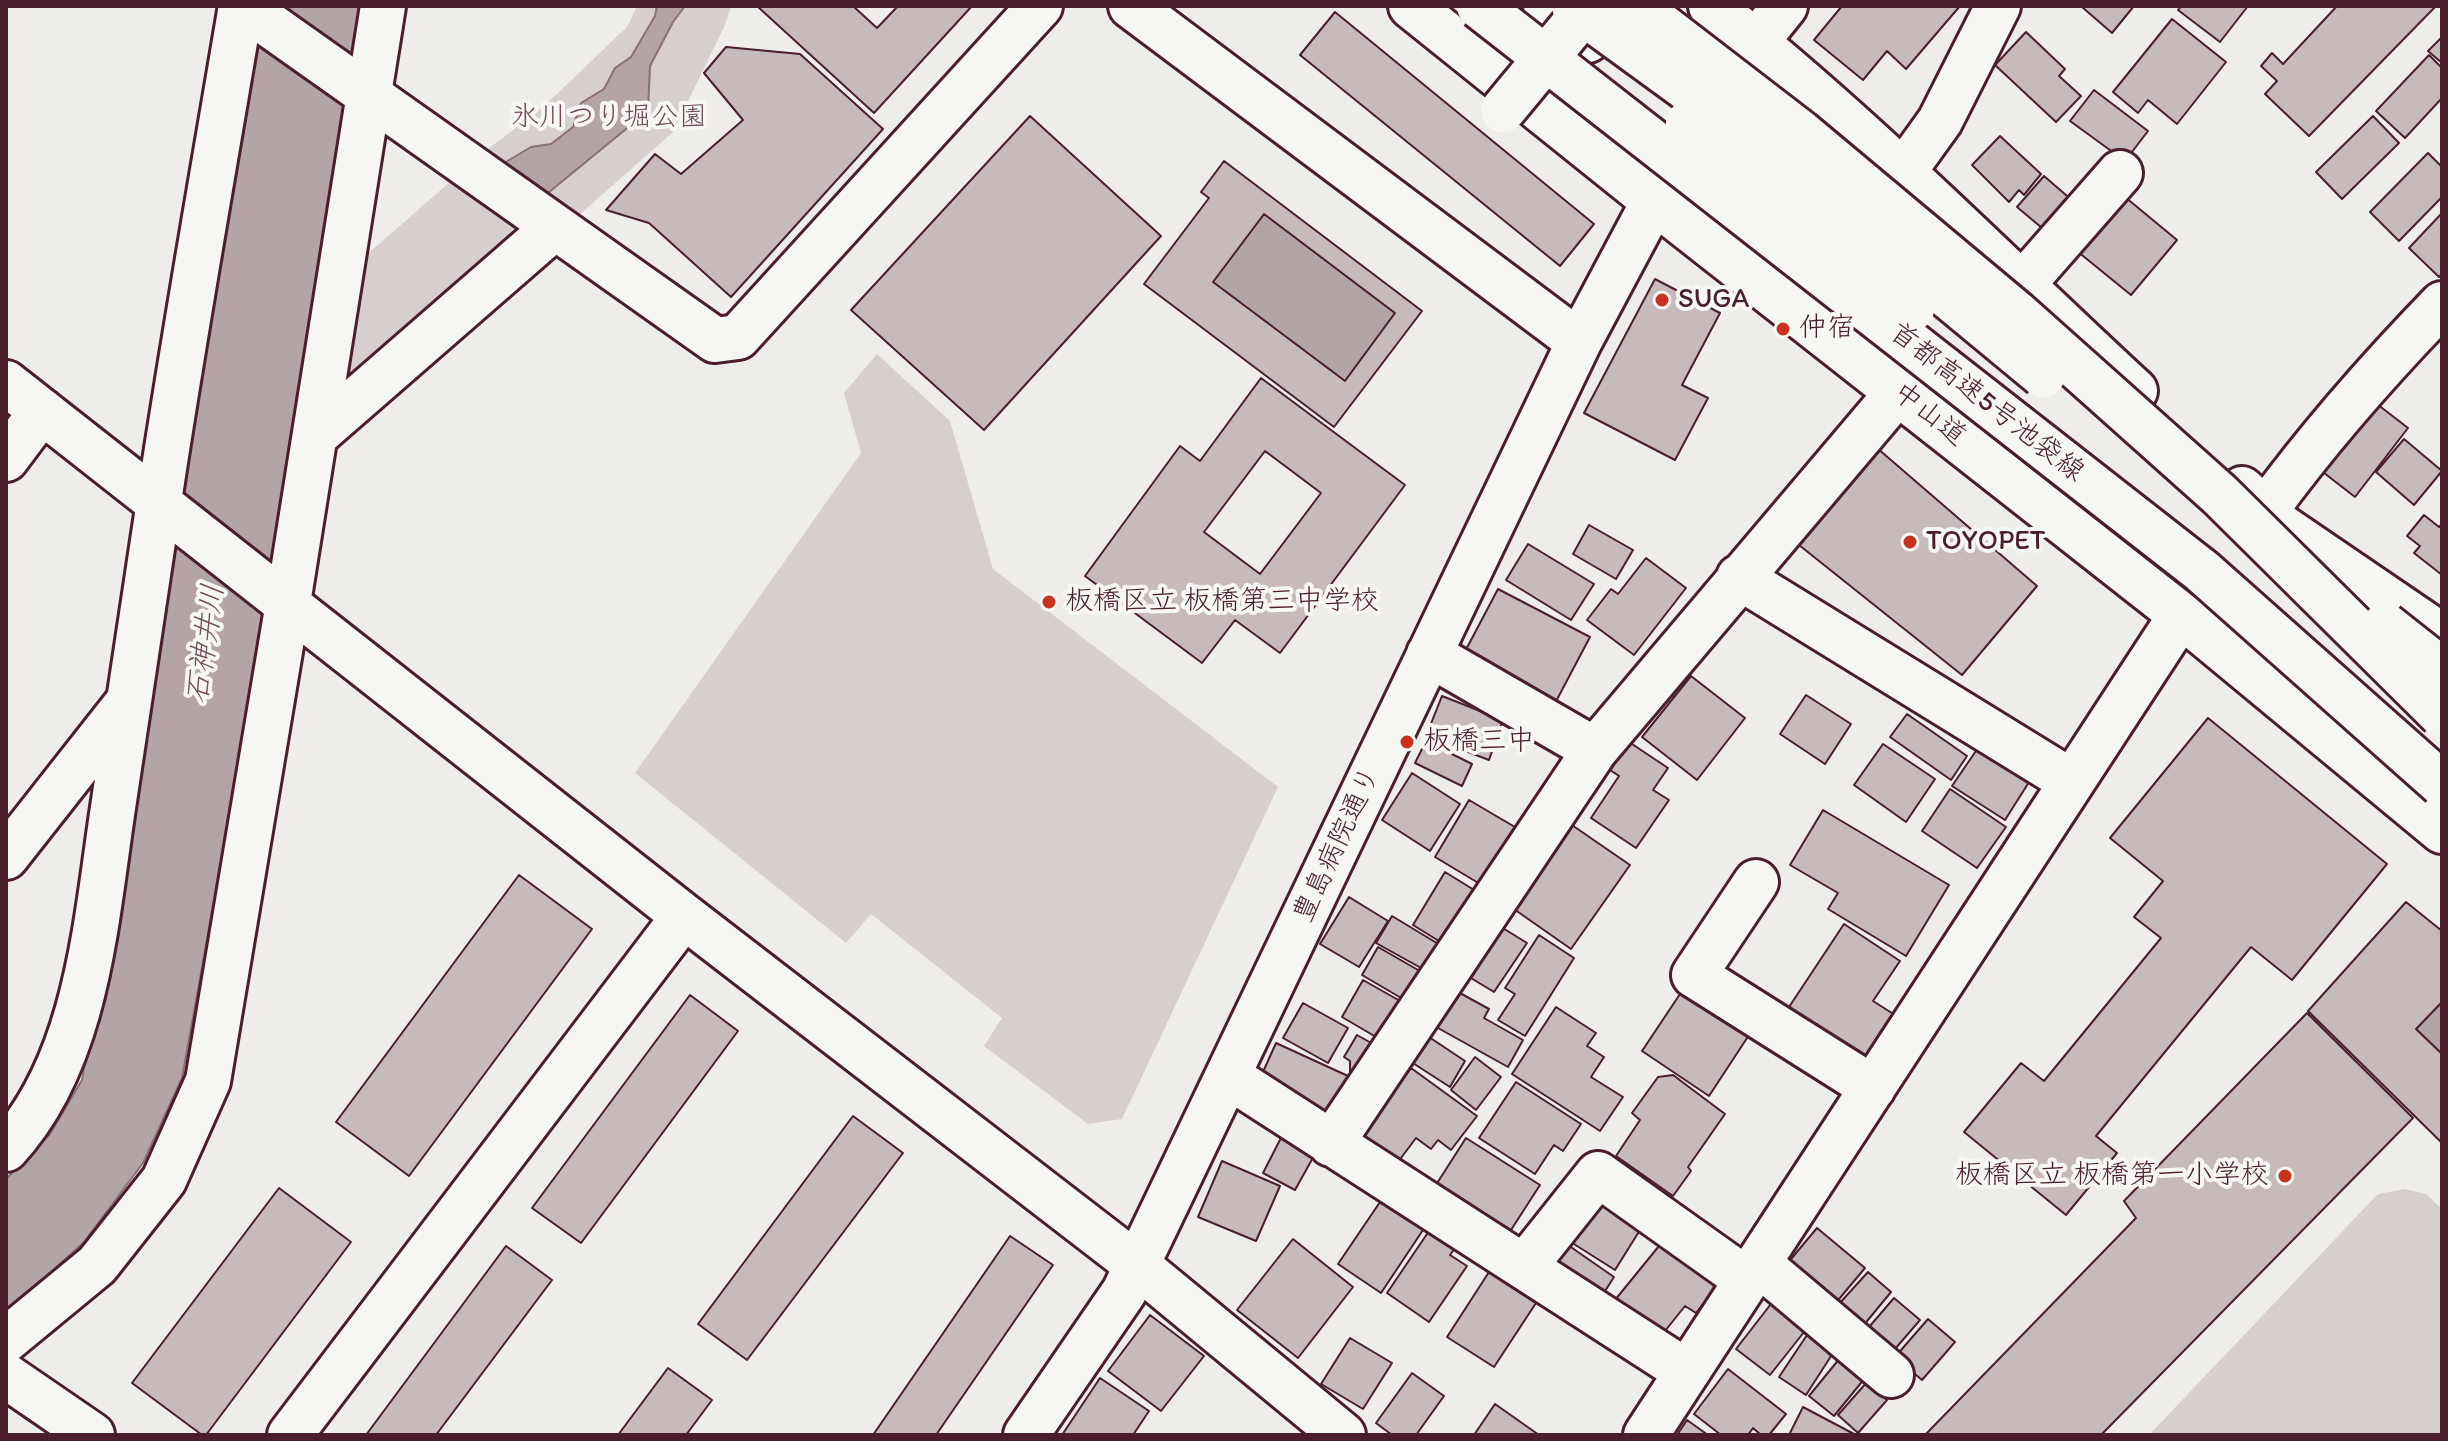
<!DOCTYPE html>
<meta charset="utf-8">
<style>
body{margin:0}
#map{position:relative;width:2448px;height:1441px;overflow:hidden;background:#efedea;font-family:Itim,sans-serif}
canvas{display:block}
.frame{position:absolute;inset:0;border:8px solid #4a1f2b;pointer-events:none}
</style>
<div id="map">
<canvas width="2448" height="1441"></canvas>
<div class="frame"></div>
</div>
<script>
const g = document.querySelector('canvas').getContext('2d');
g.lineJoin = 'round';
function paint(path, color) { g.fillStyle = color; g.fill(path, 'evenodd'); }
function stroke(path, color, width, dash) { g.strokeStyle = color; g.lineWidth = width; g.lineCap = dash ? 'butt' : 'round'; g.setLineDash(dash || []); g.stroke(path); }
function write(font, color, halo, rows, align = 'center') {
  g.font = font + ' Itim,"Klee One",sans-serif'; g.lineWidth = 8; g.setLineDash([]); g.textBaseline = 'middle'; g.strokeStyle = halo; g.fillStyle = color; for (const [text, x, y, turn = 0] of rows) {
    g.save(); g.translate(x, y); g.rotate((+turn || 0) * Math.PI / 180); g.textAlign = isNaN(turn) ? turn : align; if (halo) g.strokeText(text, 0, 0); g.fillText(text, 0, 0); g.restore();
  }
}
paint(new Path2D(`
 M637 6H731L725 25 673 132 578 216 554 200 344 378 354 266 484 152 541 109 627 27Z
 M877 354 950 421 993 569 1278 787 1122 1119 1088 1124 984 1046 1002 1018 871 914 846 943 635 773 861 453 844 393Z
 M2405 1189 2426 1194 2442 1209V1435H2149L2378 1194Z`), '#d7cfce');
const water = new Path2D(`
 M260 6H364L339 177 243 741 182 1078 143 1163 84 1242 6 1313V1179L50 1134 82 1080 171 564Z
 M657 6H685L673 22 650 66 648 111 548 193 504 163 531 147 551 144 573 127 581 103 604 89 615 68 631 57 655 16Z
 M1264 214 1395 313 1345 381 1213 282Z
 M2442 1002V1054L2416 1029Z`);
paint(water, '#b4a4a5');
stroke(water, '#8a6f74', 2);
const building = new Path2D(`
 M757 6H853L877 28 898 6H972L874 113Z
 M1842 6H1960L1906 69 1887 51 1863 80 1814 40Z
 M2083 6H2134L2112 33 2082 7Z
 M2181 6H2248L2220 42 2178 10Z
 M2337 6H2436L2309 136 2265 94 2277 81 2261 66 2272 53 2283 64Z
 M1335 12 1594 224 1560 266 1300 55Z
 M2172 19 2226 62 2177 124 2148 100 2138 113 2113 92Z
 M2026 32 2065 69 2059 76 2081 96 2056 122 1995 65Z
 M2442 37V63L2428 51Z
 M726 47 800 54 883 129 731 297 649 223 606 210 655 154 681 174 743 120 704 73Z
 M2429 55 2442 68V98L2405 138 2376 111Z
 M2094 90 2148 131 2125 161 2070 121Z
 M1030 116 1161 236 984 430 851 310Z
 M2373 116 2399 143 2342 199 2316 172Z
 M2000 136 2041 174 2024 195 2019 190 2009 202 1972 165Z
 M2428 153 2442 167V197L2399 241 2370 212Z
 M1224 161 1422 311 1334 427 1144 284 1209 198 1201 192ZM1264 214 1395 313 1345 381 1213 282Z
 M2044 176 2074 202 2048 233 2017 207Z
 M2119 192 2177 240 2131 295 2072 247Z
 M2442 213V274L2439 277 2409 248Z
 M1655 279 1720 313 1682 385 1708 398 1675 460 1584 413Z
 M1261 378 1405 485 1280 653 1235 620 1202 663 1085 576 1180 446 1200 461ZM1265 451 1321 493 1260 574 1204 532Z
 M2364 394 2408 428 2355 497 2310 462Z
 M2404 439 2442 471 2414 505 2376 472Z
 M1877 448 2037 586 1962 675 1799 545Z
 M2424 515 2439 527 2442 524V575L2414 553 2420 546 2407 536Z
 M1589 525 1633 550 1616 579 1573 554Z
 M1528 544 1594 584 1571 620 1506 580Z
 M1646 558 1686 588 1634 655 1587 620 1611 589 1618 594Z
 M1498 589 1590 637 1553 707 1461 659Z
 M1691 676 1745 718 1697 780 1642 737Z
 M1806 695 1851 724 1825 764 1780 734Z
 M1442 696 1503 720 1489 760 1426 736Z
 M1907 714 1967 756 1951 780 1890 737Z
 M2208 718 2387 864 2292 980 2251 947 2096 1136 2117 1153 2066 1215 1964 1132 2021 1063 2044 1081 2161 938 2134 917 2163 881 2110 838Z
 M1626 740 1668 768 1653 790 1669 800 1636 848 1591 818 1619 776 1607 768Z
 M1426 741 1472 764 1462 786 1415 763Z
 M1883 744 1935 779 1906 822 1854 785Z
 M1980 745 2031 779 2005 820 1952 786Z
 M1412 773 1460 804 1430 851 1382 820Z
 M1950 789 2006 827 1977 868 1922 831Z
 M1469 800 1520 830 1485 887 1435 857Z
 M1823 810 1949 885 1906 956 1828 909 1838 893 1790 865Z
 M1569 823 1630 865 1571 949 1511 907Z
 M1445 872 1479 893 1447 946 1413 925Z
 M519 875 592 929 409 1176 336 1122Z
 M1349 897 1388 921 1359 967 1320 944Z
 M2406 902 2442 931V1002L2416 1029 2442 1054V1143L2308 1011Z
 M1392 916 1445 948 1430 973 1376 943Z
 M1493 922 1527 943 1494 992 1461 972Z
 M1844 924 1900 961 1873 1001 1895 1015 1866 1058 1789 1007Z
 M1539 935 1574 958 1525 1036 1498 1020 1515 994 1505 988Z
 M1378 947 1425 974 1408 1002 1362 975Z
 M1363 980 1409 1006 1388 1044 1342 1017Z
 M1686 985 1753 1029 1709 1096 1642 1051Z
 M1449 987 1489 1009 1484 1018 1523 1040 1508 1067 1429 1023Z
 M690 995 738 1031 581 1243 532 1208Z
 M1303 1003 1348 1028 1328 1063 1283 1038Z
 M1556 1007 1596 1033 1587 1046 1604 1057 1591 1077 1623 1097 1600 1131 1512 1074Z
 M2307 1013 2413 1118 2101 1435H1925L2136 1218 2124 1201Z
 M1423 1033 1465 1061 1450 1087 1405 1058Z
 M1357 1035 1382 1049 1350 1083V1061L1344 1057Z
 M1276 1043 1348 1076 1331 1114 1258 1083Z
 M1475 1057 1501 1077 1476 1110 1451 1090Z
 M1411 1068 1477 1116 1451 1150 1438 1140 1431 1149 1416 1138 1392 1170 1355 1142Z
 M1673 1075 1725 1114 1688 1167 1691 1171 1673 1196 1616 1156 1640 1120 1632 1113 1658 1077Z
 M1516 1082 1581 1124 1563 1151 1554 1145 1535 1174 1479 1138Z
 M853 1116 903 1153 747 1360 698 1324Z
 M1284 1132 1315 1154 1295 1190 1263 1173Z
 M1466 1138 1540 1185 1511 1230 1490 1217 1485 1225 1432 1191Z
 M1222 1161 1280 1186 1256 1241 1198 1217Z
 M279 1188 351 1242 206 1435H202L132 1383Z
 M1596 1191 1645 1222 1615 1270 1566 1239Z
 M1380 1202 1423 1230 1381 1293 1338 1264Z
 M1817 1228 1865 1268 1834 1305 1786 1265Z
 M1429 1231 1455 1248 1450 1255 1467 1266 1429 1322 1387 1293Z
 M1010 1236 1053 1265 936 1435H873Z
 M1675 1238 1723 1279 1696 1313 1685 1306 1665 1331 1678 1342 1606 1311 1659 1246Z
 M1293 1239 1353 1287 1298 1358 1237 1310Z
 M1565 1243 1614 1277 1593 1310 1547 1268Z
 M506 1246 552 1280 436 1435H366Z
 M1489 1272 1536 1303 1494 1367 1447 1337Z
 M1868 1272 1891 1292 1863 1326 1838 1305Z
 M1894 1298 1920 1320 1889 1356 1863 1334Z
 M1774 1300 1808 1327 1770 1375 1736 1349Z
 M1150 1315 1204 1356 1161 1411 1108 1371Z
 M1928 1319 1955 1342 1922 1380 1895 1357Z
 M1807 1335 1833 1353 1806 1395 1779 1377Z
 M1350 1338 1392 1363 1363 1409 1321 1384Z
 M1840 1358 1865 1378 1834 1416 1809 1396Z
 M668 1368 712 1400 686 1435H618Z
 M1728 1369 1786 1414 1769 1435H1761L1753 1428 1748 1435H1721L1694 1414Z
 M1412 1373 1444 1396 1416 1435H1392L1376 1423Z
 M1100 1378 1149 1411 1133 1435H1062Z
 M1867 1382 1887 1400 1858 1433 1838 1415Z
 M1495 1404 1539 1435H1474Z
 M1803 1407 1854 1434 1853 1435H1789Z
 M1687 1420 1708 1435H1677Z`);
paint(building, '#c6babb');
stroke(building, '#4a1f2b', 2);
const minor = new Path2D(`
 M243 6 715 340 738 337 1040 6
 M1131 6 1579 342
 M1735 75 1756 42 1785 6
 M1904 171 1940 121 1998 6
 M2021 286 2120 173
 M6 383 684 916 1137 1265 1343 1435
 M315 436 555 227
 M6 459 42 411
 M2265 511C2319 437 2379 369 2442 304
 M1739 577 2072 782
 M1429 654 1595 750 1899 391
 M6 857 128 702
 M1756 882 1694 975 1873 1088
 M1228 1076 1687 1372
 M1331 1144 1595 750
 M6 1149C89 1059 96 917 114 801 129 704 143 606 158 508 183 340 213 173 241 6
 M1758 1263 1891 1375
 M1524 1267 1598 1174 1747 1280
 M6 1340 97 1265 164 1180 208 1081 288 603 383 6
 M6 1376 92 1435
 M290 1435 684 916
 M1026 1435 1124 1292 1579 342 1654 201 1700 130
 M1646 1435 2181 615`);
const highway = new Path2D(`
 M1411 6 1654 201 2181 615 2442 831
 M1546 6 1588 40
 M1711 6C1861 124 1995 262 2135 391
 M2242 489 2282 527 2442 636`);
stroke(minor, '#4a1f2b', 50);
stroke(highway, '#4a1f2b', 50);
stroke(minor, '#f6f6f2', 44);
stroke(highway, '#f6f6f2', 44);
const minorBridge = new Path2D(`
 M1503 110 1589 6`);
const highwayBridge = new Path2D(`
 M1479 6 2202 571 2442 784
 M1574 6 1770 149 2043 375
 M1636 6 1801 133 2015 312 2220 495 2442 715
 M1688 123 1912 309
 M2385 625 2442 670`);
stroke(minorBridge, '#4a1f2b', 50, []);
stroke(highwayBridge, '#4a1f2b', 50, []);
stroke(minorBridge, '#f6f6f2', 44);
stroke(highwayBridge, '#f6f6f2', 44);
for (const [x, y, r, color] of [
 [1662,300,8,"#c8321e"],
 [1783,329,8,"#c8321e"],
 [1910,542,8,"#c8321e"],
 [1049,602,8,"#c8321e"],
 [1407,742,8,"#c8321e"],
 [2285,1176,8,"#c8321e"]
]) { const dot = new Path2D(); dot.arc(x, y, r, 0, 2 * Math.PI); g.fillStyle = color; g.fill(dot); stroke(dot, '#f6f6f2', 3); }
write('28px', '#6d4b54', '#f6f6f2', [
 ["氷川つり堀公園",609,118]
]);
write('28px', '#4a1f2b', '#f6f6f2', [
 ["SUGA",1678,300],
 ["仲宿",1799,329],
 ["TOYOPET",1926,542],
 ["板橋区立 板橋第三中学校",1065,602],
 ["板橋三中",1423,742],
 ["板橋区立 板橋第一小学校",2269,1176,"right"]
], 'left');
write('28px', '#4a1f2b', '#f6f6f2', [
 ["首都高速5号池袋線",1986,403,38],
 ["中山道",1929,415,38],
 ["豊島病院通り",1338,845,-65]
]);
write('italic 30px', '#6f4e56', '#f6f6f2', [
 ["石神井川",207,644,-82]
]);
</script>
